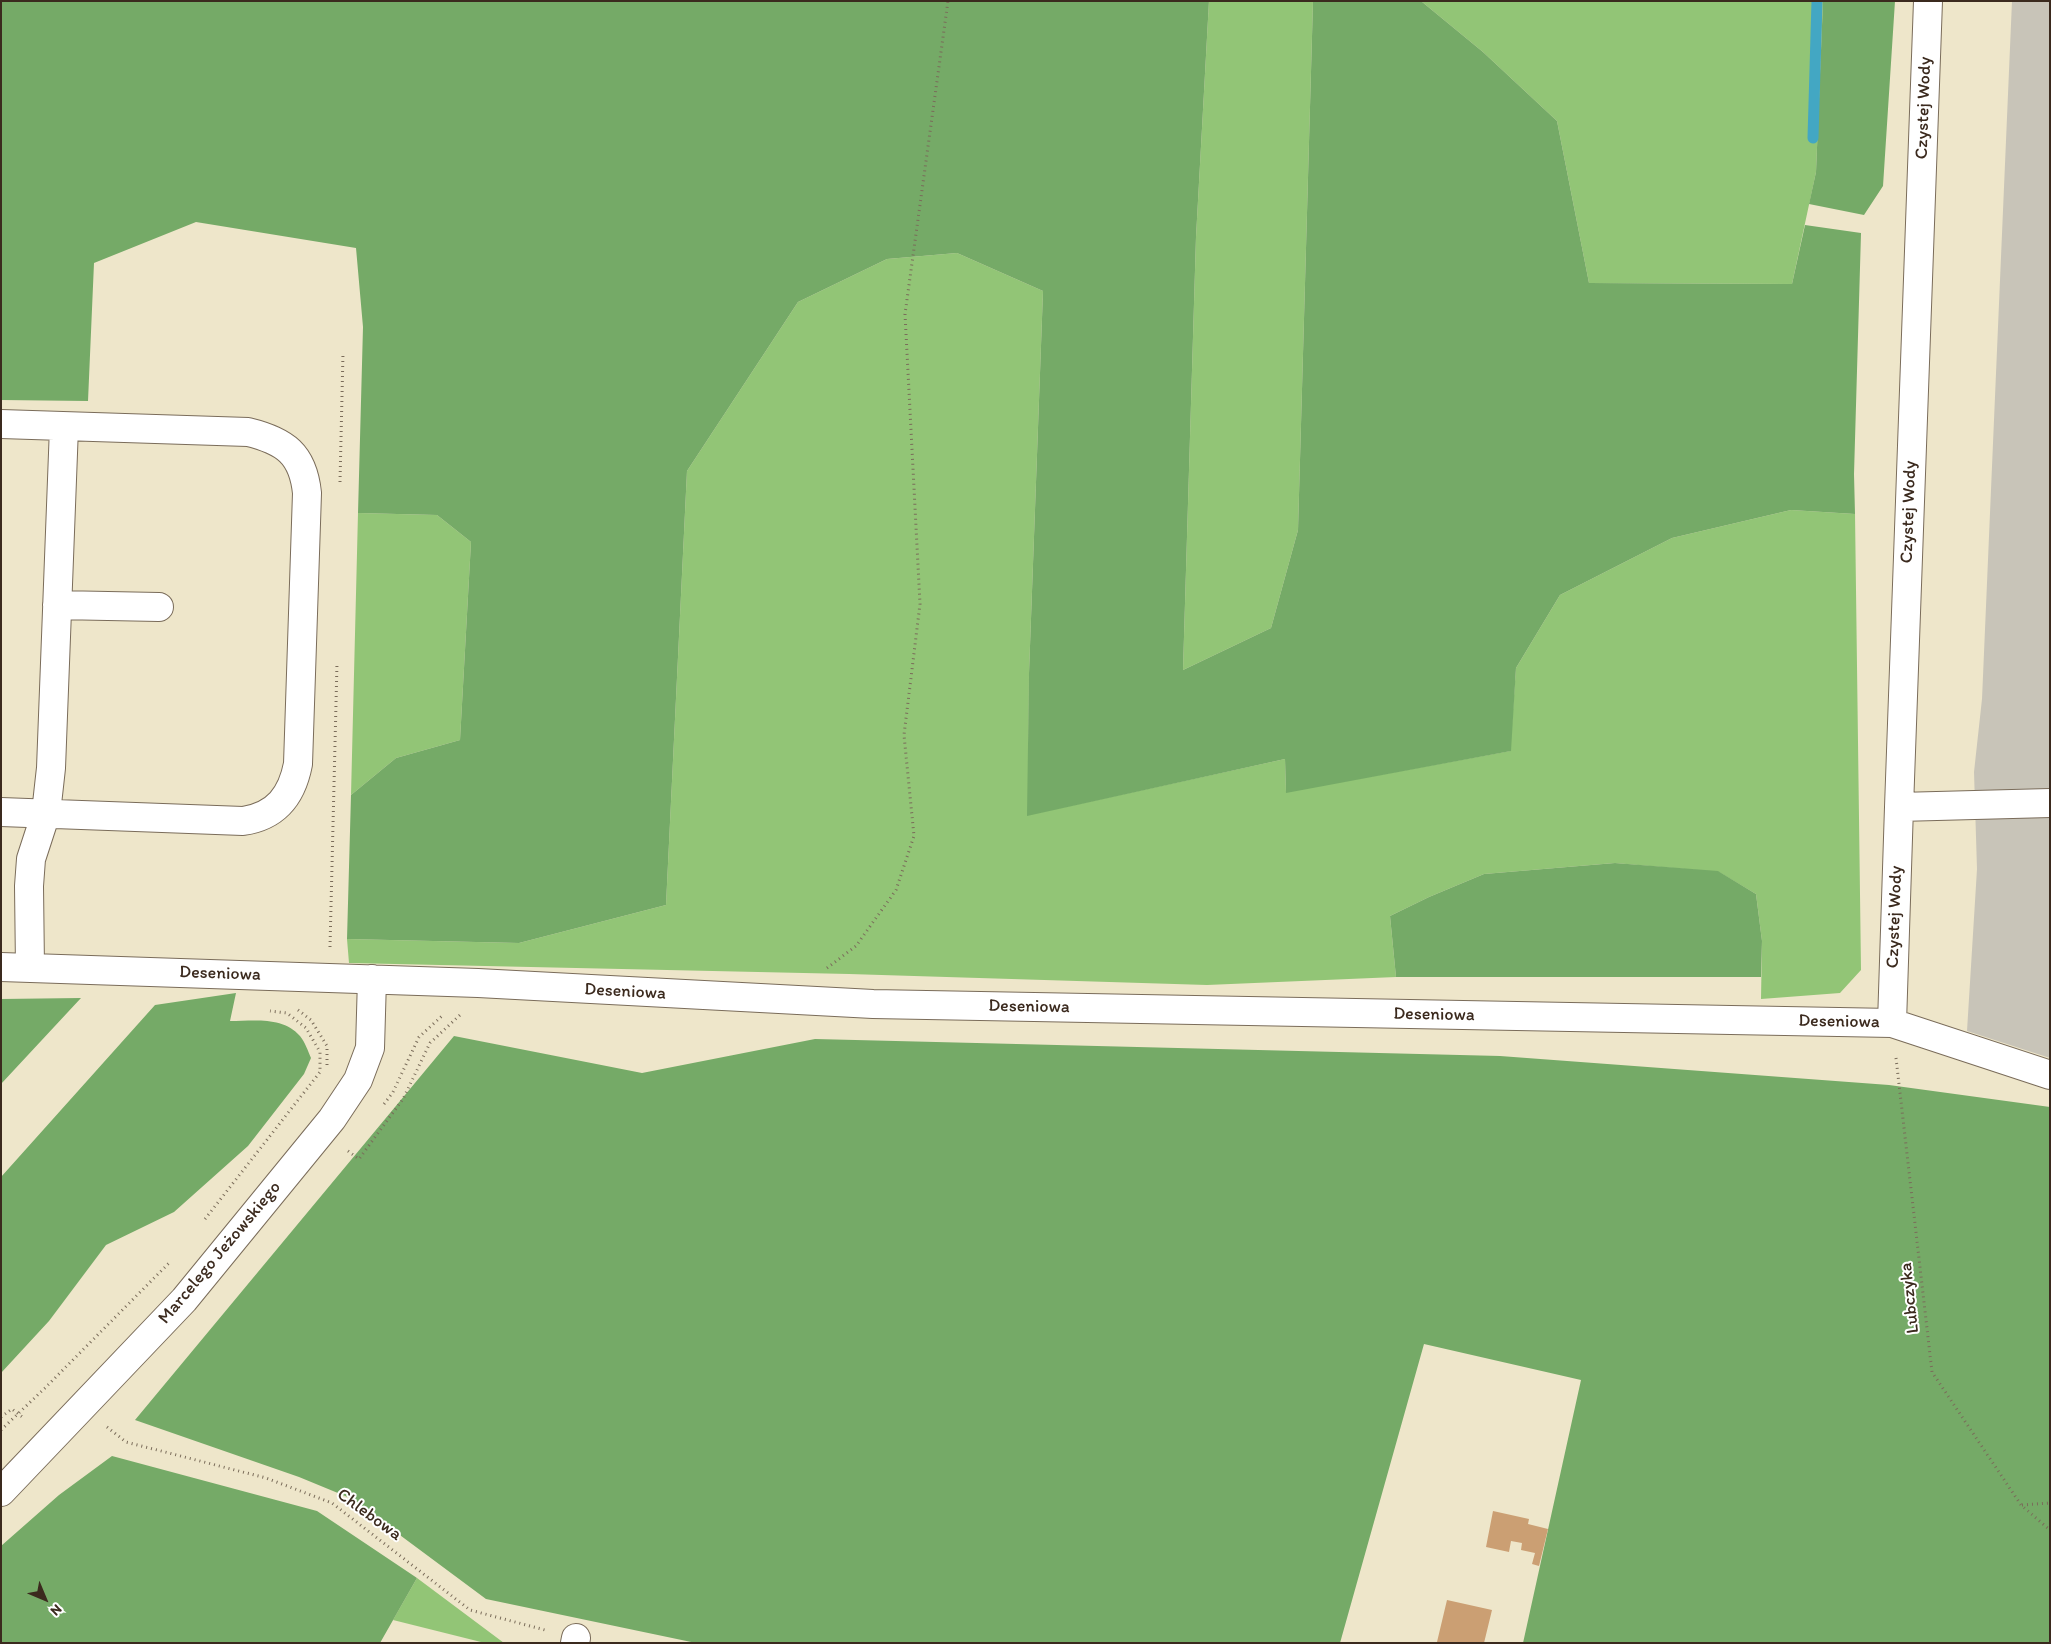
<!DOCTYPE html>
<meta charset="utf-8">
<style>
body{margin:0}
#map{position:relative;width:2051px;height:1644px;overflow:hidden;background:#eee6ca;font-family:Itim,sans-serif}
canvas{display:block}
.frame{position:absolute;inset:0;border:2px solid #3b2a1e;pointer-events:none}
.north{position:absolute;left:20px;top:1574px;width:50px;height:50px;-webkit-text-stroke:4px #fff;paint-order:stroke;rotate:135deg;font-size:14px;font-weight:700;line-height:20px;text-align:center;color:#3b2a1e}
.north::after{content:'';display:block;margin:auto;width:18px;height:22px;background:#3b2a1e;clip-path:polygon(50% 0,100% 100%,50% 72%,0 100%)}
</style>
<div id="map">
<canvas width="2051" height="1644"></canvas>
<div class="frame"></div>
<div class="north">N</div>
</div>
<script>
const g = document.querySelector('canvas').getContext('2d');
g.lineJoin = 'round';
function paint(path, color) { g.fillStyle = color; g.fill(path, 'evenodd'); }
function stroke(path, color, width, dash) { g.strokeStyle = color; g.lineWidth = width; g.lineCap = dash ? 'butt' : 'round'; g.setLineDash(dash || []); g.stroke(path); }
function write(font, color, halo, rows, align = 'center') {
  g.font = font + ' Itim,sans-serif'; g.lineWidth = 4; g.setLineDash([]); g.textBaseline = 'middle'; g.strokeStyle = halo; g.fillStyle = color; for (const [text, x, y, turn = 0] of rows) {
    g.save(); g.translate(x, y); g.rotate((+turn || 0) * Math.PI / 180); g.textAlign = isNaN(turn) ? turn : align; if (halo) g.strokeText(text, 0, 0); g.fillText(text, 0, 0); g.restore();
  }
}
paint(new Path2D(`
 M2012 1H2050V1058L1967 1031 1977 869 1974 772 1982 699Z`), '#c8c4b8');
paint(new Path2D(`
 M1209 1H1313L1298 530 1271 628 1183 670 1196 237Z
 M1421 1H1823L1816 172 1792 284 1589 283 1557 121 1483 52Z
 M957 253 1043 291 1029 673 1028 815 1285 759 1286 792 1510 751 1516 668 1560 595 1672 538 1791 510 1855 514 1861 970 1840 993 1761 999 1762 941 1756 894 1719 872 1615 863 1484 874 1429 897 1390 916 1396 977 1207 985 849 974 349 963 347 939 519 943 666 905 687 471 798 302 887 259Z
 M358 513 437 515 471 542 460 740 396 758 351 795Z
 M417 1578 504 1643H485L393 1620Z`), '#92c576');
paint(new Path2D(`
 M1 1H1209L1196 237 1183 670 1271 628 1298 530 1313 1H1421L1483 52 1557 121 1589 283 1792 284 1805 225 1861 233 1854 474 1855 514 1791 510 1672 538 1560 595 1516 668 1511 751 1286 793 1285 759 1027 816 1029 673 1043 291 957 253 887 259 798 302 687 471 666 905 519 943 347 939 351 795 396 758 460 740 471 542 437 515 358 513 363 327 356 248 196 222 94 263 88 401 1 400Z
 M1823 1H1895L1883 186 1864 215 1809 204 1816 172Z
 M1615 863 1718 871 1756 894 1762 941 1761 977H1396L1390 916 1429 897 1484 874Z
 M236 993 230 1021C253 1021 283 1016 300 1036 305 1042 308 1051 311 1058L304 1074 248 1146 174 1212 106 1245 49 1321 1 1373V1177L155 1005Z
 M81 998 1 1084V999Z
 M454 1036 642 1073 815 1039 1500 1056 1889 1085 2050 1107V1643H1523L1581 1380 1424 1344 1340 1643H696L486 1599 350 1498 299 1477 135 1420Z
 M112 1456 317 1511 417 1578 380 1643H1V1546L59 1495Z`), '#75aa67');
stroke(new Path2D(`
 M1813 138 1817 1`), '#43a7c3', 11);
paint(new Path2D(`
 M1493 1511 1529 1519 1528 1524 1548 1529 1539 1566 1532 1564 1535 1553 1521 1550 1522 1543 1511 1541 1509 1552 1486 1547Z
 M1447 1600 1492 1610 1484 1643 1437 1642Z`), '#cb9f73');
const minor = new Path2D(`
 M1 424 248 432C285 441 303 454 307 493L298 764C292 795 277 816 243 821L1 812
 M57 605 159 607
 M1899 807 2050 803
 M1 967 478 983 873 1004 1892 1023 2050 1075
 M30 968 29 886 31 859 46 813 51 768 64 427
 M1892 1023 1899 807 1928 1
 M1 1492 184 1300 332 1119 358 1080 370 1048 372 979
 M575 1643 576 1638`);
stroke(minor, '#7a6c5a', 30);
stroke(new Path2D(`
 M340 482 343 353
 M330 947 337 663
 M827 968 856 946 896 890 914 836 904 735 920 604 905 314 948 1
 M298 1010 311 1020 327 1046V1065
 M1896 1058 1932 1372 2021 1505 2050 1530
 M384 1104 393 1092 419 1037 443 1015
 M348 1151 359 1159 403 1099 430 1043 460 1015
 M205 1219 320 1072V1052L306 1028 287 1013 270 1011
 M1 1417 12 1409 25 1419
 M107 1427 126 1442 266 1478 332 1503 470 1610 545 1630
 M1 1430 45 1388 171 1261
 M2022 1505 2050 1503`), '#7a6c5a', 3, [1, 4]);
stroke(minor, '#fff', 28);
write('18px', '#3b2a1e', '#fff', [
 ["Czystej Wody",1924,108,-88],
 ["Czystej Wody",1909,512,-88],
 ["Czystej Wody",1895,917,-88],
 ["Deseniowa",220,974,2],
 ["Deseniowa",625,992,3],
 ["Deseniowa",1029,1007,1],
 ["Deseniowa",1434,1015,1],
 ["Deseniowa",1839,1022,1],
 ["Marcelego Jeżowskiego",220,1253,-50],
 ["Lubczyka",1910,1298,-96],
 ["Chlebowa",369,1515,36]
]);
</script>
